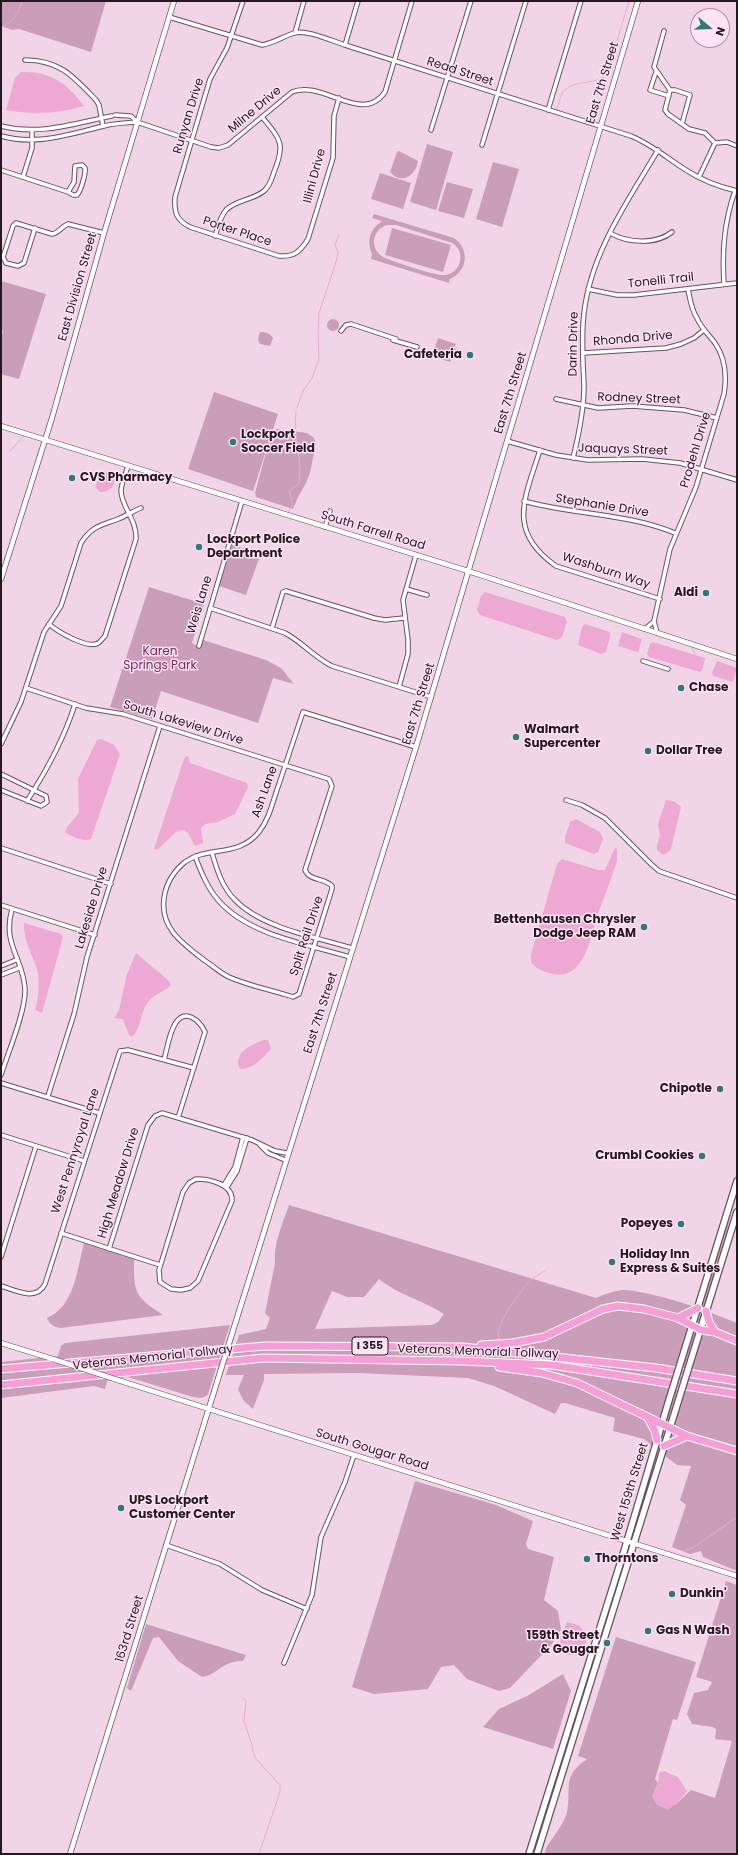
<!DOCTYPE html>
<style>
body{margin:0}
#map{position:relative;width:738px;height:1855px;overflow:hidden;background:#f1d5e6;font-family:Poppins,sans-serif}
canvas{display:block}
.frame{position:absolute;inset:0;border:2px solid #23191f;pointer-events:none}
.north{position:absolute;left:690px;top:8px;width:40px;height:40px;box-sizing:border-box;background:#ffe2f3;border:1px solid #a7929e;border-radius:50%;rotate:109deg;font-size:11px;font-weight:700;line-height:16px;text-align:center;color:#23191f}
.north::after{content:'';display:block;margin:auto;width:14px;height:18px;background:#307976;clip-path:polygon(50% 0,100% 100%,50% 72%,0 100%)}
</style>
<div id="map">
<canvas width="738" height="1855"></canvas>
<div class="frame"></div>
<div class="north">N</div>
</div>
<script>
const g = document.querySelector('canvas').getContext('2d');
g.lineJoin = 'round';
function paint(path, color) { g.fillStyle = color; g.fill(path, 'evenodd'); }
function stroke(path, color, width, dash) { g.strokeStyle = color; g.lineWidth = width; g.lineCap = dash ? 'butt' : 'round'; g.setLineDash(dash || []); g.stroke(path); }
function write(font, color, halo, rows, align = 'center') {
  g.font = font + ' Poppins,sans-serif'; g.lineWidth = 3; g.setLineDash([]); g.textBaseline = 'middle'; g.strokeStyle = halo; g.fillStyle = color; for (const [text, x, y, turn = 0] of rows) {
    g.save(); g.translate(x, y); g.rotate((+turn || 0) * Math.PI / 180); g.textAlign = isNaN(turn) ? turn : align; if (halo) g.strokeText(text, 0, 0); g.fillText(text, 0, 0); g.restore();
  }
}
paint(new Path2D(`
 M1 1H106L91 52 19 29 12 30 1 26Z
 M427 144 453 152 436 210 410 202Z
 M399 151 418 161C416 176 401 185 390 172L397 152Z
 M493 162 519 169 502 227 476 219Z
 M380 173 411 183 403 209 371 199Z
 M447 182 473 189 464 218 438 211Z
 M374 214 454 238C470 249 468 271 450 279L449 283 371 259 372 254C366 241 370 229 382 221L372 218ZM387 225H396L452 243C458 247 462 253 460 261 459 268 453 274 445 275 435 276 394 262 383 257 369 248 372 230 387 225Z
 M392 228 451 245 443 272 385 255Z
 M1 281 46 294 19 379 1 374V341L3 331 1 330Z
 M327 325a6 6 0 1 1 12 0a6 6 0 1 1-12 0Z
 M260 332C265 332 270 333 273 338L270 346 260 344 258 340Z
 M438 338 456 344 454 348 459 350 456 359 452 358 450 362 432 356Z
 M214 392 278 414 253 491 188 469Z
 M276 429 307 433 314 438 316 443 310 473 306 483 298 497 293 509 256 497 255 493 267 449Z
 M232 545 261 553 246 595 219 586Z
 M149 587 204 604 192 643 197 646 200 639 266 660 281 668 294 684 273 678 258 723 161 691 152 719 110 707Z
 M734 1199 724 1245 704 1310 737 1323V1571L703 1557 701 1551 690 1554 672 1547 686 1505 680 1500 691 1466 677 1465 660 1452 644 1499 656 1449 644 1439 613 1431 615 1418 565 1403H561L555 1414 494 1386 468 1378 358 1373 264 1374V1380L253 1409 243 1400 238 1389 244 1375H226L239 1335 266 1329 270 1318 265 1313 275 1263C273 1243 283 1223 289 1205L596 1298C604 1294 614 1291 623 1290 635 1289 688 1303 700 1309ZM379 1279C398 1295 423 1300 444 1314L438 1322 432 1325 315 1329 332 1291 347 1297H364Z
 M84 1243 134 1259C134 1293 134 1296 163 1315L61 1328C54 1327 50 1325 47 1318 75 1306 77 1269 84 1243Z
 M230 1325 208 1394C204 1399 199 1398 193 1397L128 1377 107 1381 105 1389 94 1386 1 1398V1362L58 1356 61 1346 65 1343Z
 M415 1481 496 1505 533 1521 526 1544 528 1549 554 1557 544 1600 558 1611 561 1630 551 1645 510 1688 499 1691 467 1679 454 1665 441 1667 428 1689 374 1694 352 1687Z
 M726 1581 737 1585V1854H545L546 1848C552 1839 565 1822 567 1812 572 1787 561 1777 587 1759L578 1756 616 1637 696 1662 677 1720 673 1719 655 1779 658 1783 654 1791 675 1805 691 1790 715 1798 732 1741 715 1739 716 1729 712 1727 692 1724 687 1714 694 1693 708 1690 712 1682 696 1677Z
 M612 1593H614L572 1734 570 1733 588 1669Z
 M146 1624 246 1655 243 1661C221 1661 218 1675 202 1677L178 1661 159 1637 153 1638 131 1691 127 1688Z
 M563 1674 571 1691 553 1749 483 1727 499 1709 529 1695Z
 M563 1751H564L535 1854H531Z`), '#ca9eb9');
paint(new Path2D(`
 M21 72C50 71 67 83 84 106 58 114 33 115 6 110L15 78Z
 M103 471 115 474C116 485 111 492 100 492L95 487 100 475Z
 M485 592 565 617 567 622 562 637 557 640 480 615 477 610 481 596Z
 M585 624 610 632V636L606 652 601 654 578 645 582 627Z
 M622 632 642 639 638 652 618 646Z
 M653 642 705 658 702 671 700 672 649 657 647 654 650 644Z
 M717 661 737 668 733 682 713 676 712 673Z
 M101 739 114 745 120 754 91 839C83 842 72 837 65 832L67 827 79 813 78 779 97 740Z
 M188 756 190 763 247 783 248 787 235 814 218 822 205 824 201 828 203 843 195 846 188 833 184 830 176 832 157 850 154 849 182 765 185 757Z
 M666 800 674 801 681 807 671 849 667 853 663 855 657 850V845L660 835 658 824Z
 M576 819 600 832 603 839 598 852 594 854 565 843V837L570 822Z
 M615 848 617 849V861C611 879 605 896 598 913 590 937 585 984 549 973 541 970 536 969 531 962V955L557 864 562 859 598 870H605Z
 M24 923 61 934 63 937 42 1013 35 1010C39 997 40 982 37 969 32 953 23 940 24 923Z
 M136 953 168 980 171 985C167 990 154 994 148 1002 140 1012 141 1029 132 1037L129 1035 123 1019 114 1018 119 1010 127 974Z
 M264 1040H268L271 1049C263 1057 253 1070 240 1069 232 1053 252 1044 264 1040Z
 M567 1622 578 1625 587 1633 585 1648 579 1655H565L559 1648 561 1635Z
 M664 1771 678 1777 687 1791 678 1802 668 1810 657 1805 652 1796 658 1783 659 1773Z`), '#eda8d3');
stroke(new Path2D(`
 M1 28C13 21 19 14 22 1
 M557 110C558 104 560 97 563 92 574 78 598 87 608 72L629 1
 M297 408 303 391 312 378 319 359 318 334 319 313 336 262 338 253 335 245 339 234
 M10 451 24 436
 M288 513 292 505 290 491 299 483C303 459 293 436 296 412
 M692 648 696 656
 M499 1339C494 1325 518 1295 526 1285 531 1279 540 1274 546 1270
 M684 1551 694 1547 737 1517
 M244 1698 246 1701 244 1721 252 1745 253 1752 256 1759 280 1785V1792L259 1854`), '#eda8d3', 1);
const minor = new Path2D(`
 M243 1 227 48 210 79 175 197C174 212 176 220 190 227L279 256C294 257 300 252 308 239L333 158 334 116 339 98
 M169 17 262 45C274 43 282 37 294 33 306 29 332 41 345 45L631 136C651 144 667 158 686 170 701 180 720 187 737 191
 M664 31 654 67 670 90 665 110 668 114 689 129 705 133 715 143
 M295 33 304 1
 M345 45 358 1
 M25 60C60 60 74 77 96 100L99 105 103 126
 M656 72 650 90 669 96
 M670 90H675L690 95 682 124
 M548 110 581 1
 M115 115 131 116 137 122 211 147 219 148 228 145 292 92C323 79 362 126 385 92L412 1
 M1 126C40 136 75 123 112 116
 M431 130 471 1
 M1 136C37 146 69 134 104 126 115 123 126 123 137 122
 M715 143 727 142 737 146
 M482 145 526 1
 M1 170 68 192 73 195H77C81 191 86 173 85 168L82 165 75 166 74 182 68 192
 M23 177 32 148V130
 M699 177 715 143
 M35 228 24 263 18 266 6 263 3 257 13 226 16 223 52 234C59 233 62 226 68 224L104 233
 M610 233C627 243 656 245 672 232
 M215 236C218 227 220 217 226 210 236 200 253 200 264 191 270 186 272 178 274 172 286 143 280 139 262 117
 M724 284C722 251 724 222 735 191
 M588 289 617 295H634L737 283
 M341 331 346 325 351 324 396 339
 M393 340 417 347
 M583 353 666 348 681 344 694 338 704 330
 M556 399 598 408 632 406 684 410 717 418
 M507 441 556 455 588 460 642 459 680 463 737 480
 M540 450C525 498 506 531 556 566L660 599
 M573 458C579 434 584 410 584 386 583 361 581 337 584 313 591 252 628 201 658 150
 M524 501C574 515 627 513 675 533
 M325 527 330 511
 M406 589 427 595
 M210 608 285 633C302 642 314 657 332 666L431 697
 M654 621 657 633
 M49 624C58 632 84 647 96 644 100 643 102 639 105 636L136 539C137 519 121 507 121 490 122 482 126 473 128 466
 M272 628 283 592 286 591 374 618 385 620 404 618
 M645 629 654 621 670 549 696 487 724 394C727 376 726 359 715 343 709 335 701 328 697 318 691 309 690 299 688 289
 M199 646 242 501
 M643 661 668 669
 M399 687 408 654V640L403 600 416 555
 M26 688 86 708 123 714 329 779 332 786 305 870C309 881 325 878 332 886V889L299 994 293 997C272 990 249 986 229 977 220 973 212 965 204 960 182 943 160 928 164 898 166 884 174 871 185 862 209 845 238 858 259 832 270 818 273 800 279 784 287 760 295 736 303 712L416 747
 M1 744 21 702 44 632 61 606 81 543C92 526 100 526 118 519 126 516 133 511 141 508
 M1 774 46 796 47 802 41 806 1 790
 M566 800 582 805 605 818 651 864 659 871 737 898
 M27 801C47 770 64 739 75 704
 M1 848 111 884
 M212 853C217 870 222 887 235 900 262 928 315 937 352 948
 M195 856C201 872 207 887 218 900 248 935 307 944 350 957
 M1 905 95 935
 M1 966 16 960
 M1 975 19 968
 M164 1060C167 1049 169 1034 175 1024 185 1007 200 1021 205 1032L178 1118
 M1 1075C8 1053 26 1010 25 989 23 957 2 945 12 909
 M1 1083 99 1113
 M48 1096 74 1014 87 957 160 726
 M1 1135 84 1161
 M260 1145 268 1153 285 1160
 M196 1179C210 1179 233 1184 232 1201L198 1281 190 1288 181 1290 171 1289 160 1282 159 1270 183 1192 189 1183Z
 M224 1185 235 1167 243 1137
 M227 1187 237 1171 247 1138
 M61 1233 160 1265
 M109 1249 148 1125 155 1116 162 1113 252 1140 275 1151 287 1153
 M1 1257 36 1146
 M1 1286C15 1290 36 1302 45 1284L120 1051 128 1050 194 1068
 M166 1545 220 1564 262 1590 307 1609
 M284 1663 312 1595 321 1537 345 1482 354 1455`);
const tertiary = new Path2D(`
 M1 426 468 571 737 659
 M1 579 52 418 104 233 174 1
 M231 1337 416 747 638 1
 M1 1343 56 1360
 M130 1384 737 1576
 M70 1854 218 1379`);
const secondary = new Path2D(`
 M682 1358 737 1181
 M691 1360 737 1212
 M529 1854 625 1548 669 1400
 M537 1854 678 1402`);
const motorway = new Path2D(`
 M706 1311 709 1322 715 1332
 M678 1318 698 1308
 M481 1345 513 1343 544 1337 603 1309 618 1306 644 1309 678 1318 701 1330 715 1332 737 1341
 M499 1367 542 1373 577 1383 687 1436 737 1451
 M1 1369 265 1346 463 1347 656 1368 737 1381
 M1 1385 263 1358 462 1361 552 1365 737 1394
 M648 1418 655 1431 657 1440
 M664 1446 687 1436`);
stroke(minor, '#695260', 5.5);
stroke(tertiary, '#695260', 6);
stroke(secondary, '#695260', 8);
stroke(motorway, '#fff', 9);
stroke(minor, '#fff', 3.5);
stroke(tertiary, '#fff', 4.5);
stroke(secondary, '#fff', 5.5);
stroke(motorway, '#f69ed6', 7);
const tertiaryBridge = new Path2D(`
 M56 1360 130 1384
 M218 1379 231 1337`);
const secondaryBridge = new Path2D(`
 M669 1400 682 1358
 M678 1402 691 1360`);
stroke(tertiaryBridge, '#695260', 6, []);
stroke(secondaryBridge, '#695260', 8, []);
stroke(tertiaryBridge, '#fff', 4.5);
stroke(secondaryBridge, '#fff', 5.5);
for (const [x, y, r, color] of [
 [470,355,4,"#307976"],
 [233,442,4,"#307976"],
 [72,478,4,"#307976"],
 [199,547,4,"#307976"],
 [706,593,4,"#307976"],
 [681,688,4,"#307976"],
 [516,737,4,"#307976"],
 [648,751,4,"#307976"],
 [644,927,4,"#307976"],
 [720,1089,4,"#307976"],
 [702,1156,4,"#307976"],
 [681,1224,4,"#307976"],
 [612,1262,4,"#307976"],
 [121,1508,4,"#307976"],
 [587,1559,4,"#307976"],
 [672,1594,4,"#307976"],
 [648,1631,4,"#307976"],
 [607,1643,4,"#307976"]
]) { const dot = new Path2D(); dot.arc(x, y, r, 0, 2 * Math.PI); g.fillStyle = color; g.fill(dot); stroke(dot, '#ffe2f3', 1.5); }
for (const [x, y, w] of [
 [370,1346,36]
]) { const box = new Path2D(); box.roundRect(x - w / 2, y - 9, w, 18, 3); g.fillStyle = '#ffe2f3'; g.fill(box); stroke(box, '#23191f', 1); }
write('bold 11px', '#23191f', null, [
 ["I 355",370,1346]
]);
write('12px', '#23191f', '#ffe2f3', [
 ["Read Street",460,72,18],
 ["East 7th Street",603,83,-73],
 ["Milne Drive",255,110,-40],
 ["Runyan Drive",189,116,-73],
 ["Illini Drive",315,176,-75],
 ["Porter Place",237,232,18],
 ["Tonelli Trail",661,281,-6],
 ["East Division Street",78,287,-74],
 ["Rhonda Drive",633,339,-5],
 ["Darin Drive",574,344,-89],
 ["East 7th Street",511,393,-73],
 ["Rodney Street",639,399,2],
 ["Jaquays Street",623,450,2],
 ["Prodehl Drive",696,450,-73],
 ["Stephanie Drive",602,506,9],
 ["South Farrell Road",373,531,17],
 ["Washburn Way",606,571,18],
 ["Weis Lane",200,605,-73],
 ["East 7th Street",419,704,-73],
 ["South Lakeview Drive",183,723,17],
 ["Ash Lane",265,792,-70],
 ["Lakeside Drive",92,908,-73],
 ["Split Rail Drive",307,936,-72],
 ["East 7th Street",321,1013,-72],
 ["West Pennyroyal Lane",76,1151,-72],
 ["High Meadow Drive",119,1183,-73],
 ["Veterans Memorial Tollway",478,1352,2],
 ["Veterans Memorial Tollway",153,1358,-6],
 ["South Gougar Road",372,1450,17],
 ["West 159th Street",630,1492,-73],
 ["163rd Street",130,1629,-73]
]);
write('bold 12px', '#23191f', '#ffe2f3', [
 ["Cafeteria",462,355,"right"],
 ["Lockport",241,435],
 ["Soccer Field",241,449],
 ["CVS Pharmacy",80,478],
 ["Lockport Police",207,540],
 ["Department",207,554],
 ["Aldi",698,593,"right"],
 ["Chase",689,688],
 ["Walmart",524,730],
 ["Supercenter",524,744],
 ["Dollar Tree",656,751],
 ["Bettenhausen Chrysler",636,920,"right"],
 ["Dodge Jeep RAM",636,934,"right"],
 ["Chipotle",712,1089,"right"],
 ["Crumbl Cookies",694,1156,"right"],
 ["Popeyes",673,1224,"right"],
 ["Holiday Inn",620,1255],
 ["Express & Suites",620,1269],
 ["UPS Lockport",129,1501],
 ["Customer Center",129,1515],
 ["Thorntons",595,1559],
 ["Dunkin'",680,1594],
 ["Gas N Wash",656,1631],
 ["159th Street",599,1636,"right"],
 ["& Gougar",599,1650,"right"]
], 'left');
write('12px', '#76275e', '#ffe2f3', [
 ["Karen",160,652],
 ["Springs Park",160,666]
]);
</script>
